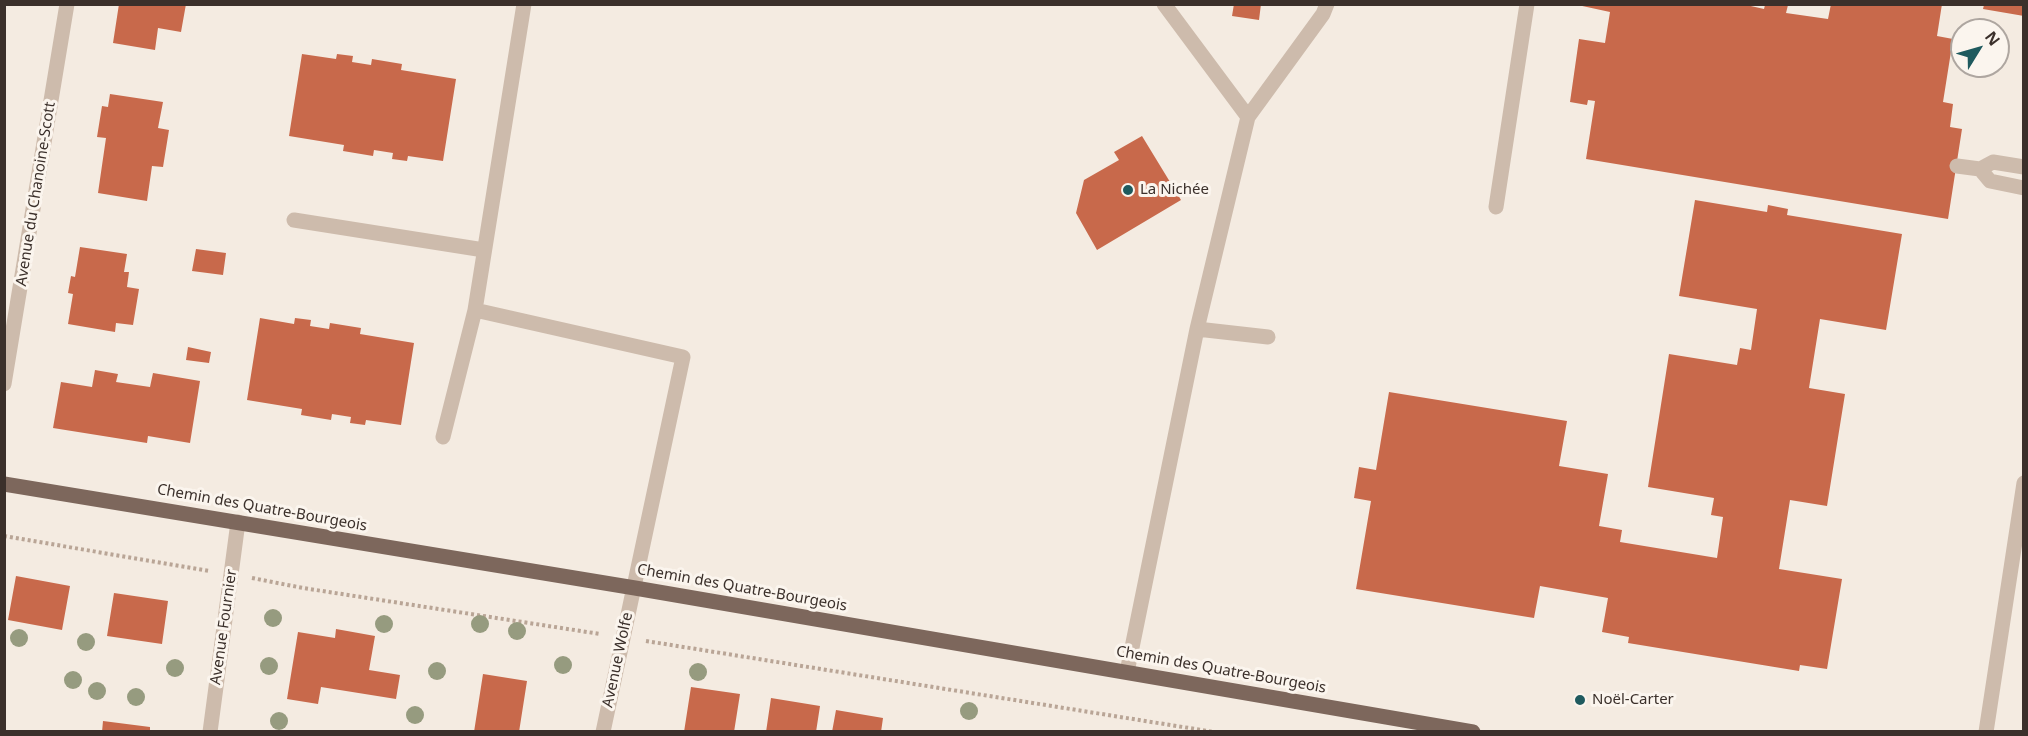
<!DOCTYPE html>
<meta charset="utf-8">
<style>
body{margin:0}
#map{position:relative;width:2028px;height:736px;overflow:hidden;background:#f4ebe1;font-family:"Noto Sans",sans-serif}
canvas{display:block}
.frame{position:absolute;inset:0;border:6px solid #3b302b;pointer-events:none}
.north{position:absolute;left:1950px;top:18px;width:60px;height:60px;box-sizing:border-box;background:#fbf5ee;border:2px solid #aea6a0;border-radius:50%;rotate:53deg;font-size:16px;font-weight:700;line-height:24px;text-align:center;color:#3b302b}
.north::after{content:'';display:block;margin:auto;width:21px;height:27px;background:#1f5a5e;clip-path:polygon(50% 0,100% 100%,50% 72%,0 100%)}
</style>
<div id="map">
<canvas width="2028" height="736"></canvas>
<div class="frame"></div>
<div class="north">N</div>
</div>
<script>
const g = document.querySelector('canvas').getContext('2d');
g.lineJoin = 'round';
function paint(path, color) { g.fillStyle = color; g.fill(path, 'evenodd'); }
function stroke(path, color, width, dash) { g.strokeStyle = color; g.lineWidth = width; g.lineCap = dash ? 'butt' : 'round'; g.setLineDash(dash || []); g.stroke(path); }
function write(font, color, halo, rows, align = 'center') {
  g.font = font + ' "Noto Sans",sans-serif'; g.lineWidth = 6; g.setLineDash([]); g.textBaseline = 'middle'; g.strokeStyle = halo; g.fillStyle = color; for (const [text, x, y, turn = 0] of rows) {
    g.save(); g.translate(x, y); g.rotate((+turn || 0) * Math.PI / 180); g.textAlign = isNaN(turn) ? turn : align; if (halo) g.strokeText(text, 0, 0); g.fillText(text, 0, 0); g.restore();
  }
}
paint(new Path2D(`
 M119 4H186L181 32 158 28 155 50 113 43Z
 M1234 4H1261L1259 20 1232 16Z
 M1573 4H1742L1764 9 1765 5H1788L1786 13 1828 19 1831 4H1942L1937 36 1953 39 1943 102 1953 104 1950 127 1962 129 1948 219 1586 159 1595 101 1588 100 1587 105 1570 102 1579 39 1605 43 1610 12Z
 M1984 5H2024V16L1983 9Z
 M302 54 336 59 337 54 353 56 352 62 371 65 372 59 402 64 401 70 456 79 443 161 408 156 407 161 392 159 393 153 374 150 373 156 343 151 344 145 289 136Z
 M110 94 163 102 158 128 169 130 163 167 152 166 147 201 98 193 106 138 97 137 102 106 108 107Z
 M1142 136 1181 200 1097 250 1076 213 1084 180 1119 160 1114 152Z
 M1695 200 1767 212 1768 205 1788 209 1787 215 1902 234 1886 330 1820 319 1809 388 1845 394 1827 506 1790 500 1779 569 1842 579 1827 669 1800 665 1799 671 1628 643 1629 637 1602 632 1608 598 1540 586 1534 618 1356 589 1371 501 1354 498 1359 467 1376 470 1389 392 1567 421 1559 466 1608 474 1599 526 1622 530 1620 542 1717 558 1723 517 1711 515 1714 498 1648 487 1669 354 1737 365 1740 348 1751 350 1757 309 1679 296Z
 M80 247 127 254 124 272H129L127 287 139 289 133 325 116 323 115 332 68 324 73 294 68 293 71 276 75 277Z
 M196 249 226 253 223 275 192 271Z
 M260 318 294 324 295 318 311 320 310 326 329 329 330 323 361 328 360 334 414 343 401 425 366 420 365 425 350 423 351 417 332 414 331 420 301 415 302 409 247 400Z
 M188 347 211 352 209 363 186 360Z
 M95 370 118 374 116 382 150 387 153 373 200 381 190 443 148 436 147 443 53 428 61 382 92 387Z
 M16 576 70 586 62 630 8 620Z
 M114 593 168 601 162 644 107 636Z
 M336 629 375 636 369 670 400 675 396 699 321 687 318 704 287 699 298 632 335 638Z
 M483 674 527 681 519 732H474Z
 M691 687 740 694 734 732H684Z
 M771 698 820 706 816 732H766Z
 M836 710 883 718 881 732H832Z
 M103 721 150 727V732H102Z`), '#c8694b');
stroke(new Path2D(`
 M4 536 209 571
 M252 578 303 588 600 634
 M646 641 1214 732`), '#b9a596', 4, [3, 3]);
stroke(new Path2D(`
 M524 4 475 310 683 357 603 732
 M1164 4 1248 117
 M1957 166 1980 169 1993 162 2024 167
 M1980 169 1990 181 2024 188
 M1496 207 1527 4
 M294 220 484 250
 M1197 329 1268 337
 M4 384 67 4
 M443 437 475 310
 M1127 672 1197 329 1248 117 1323 14 1327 4
 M210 732 238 522
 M1986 732 2024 483`), '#cdbbac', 15);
stroke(new Path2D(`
 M4 484 635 588 1473 732`), '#7d675c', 15);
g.fillStyle = '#969b7f';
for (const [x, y] of [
 [273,618],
 [384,624],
 [480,624],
 [517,631],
 [19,638],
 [86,642],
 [563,665],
 [269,666],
 [175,668],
 [437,671],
 [698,672],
 [73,680],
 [97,691],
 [136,697],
 [969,711],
 [415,715],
 [279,721]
]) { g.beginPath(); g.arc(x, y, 9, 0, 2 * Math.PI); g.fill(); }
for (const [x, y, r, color] of [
 [1128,190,6,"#1f5a5e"],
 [1580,700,6,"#1f5a5e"]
]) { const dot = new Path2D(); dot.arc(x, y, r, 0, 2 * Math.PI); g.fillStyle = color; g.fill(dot); stroke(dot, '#fbf5ee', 2); }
write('15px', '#3b302b', '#fbf5ee', [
 ["La Nichée",1140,190],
 ["Noël-Carter",1592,700]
], 'left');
write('15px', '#3b302b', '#fbf5ee', [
 ["Avenue du Chanoine-Scott",36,194,-81],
 ["Chemin des Quatre-Bourgeois",262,508,10],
 ["Chemin des Quatre-Bourgeois",742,588,10],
 ["Avenue Fournier",224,627,-82],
 ["Avenue Wolfe",618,660,-78],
 ["Chemin des Quatre-Bourgeois",1221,670,10]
]);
</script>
